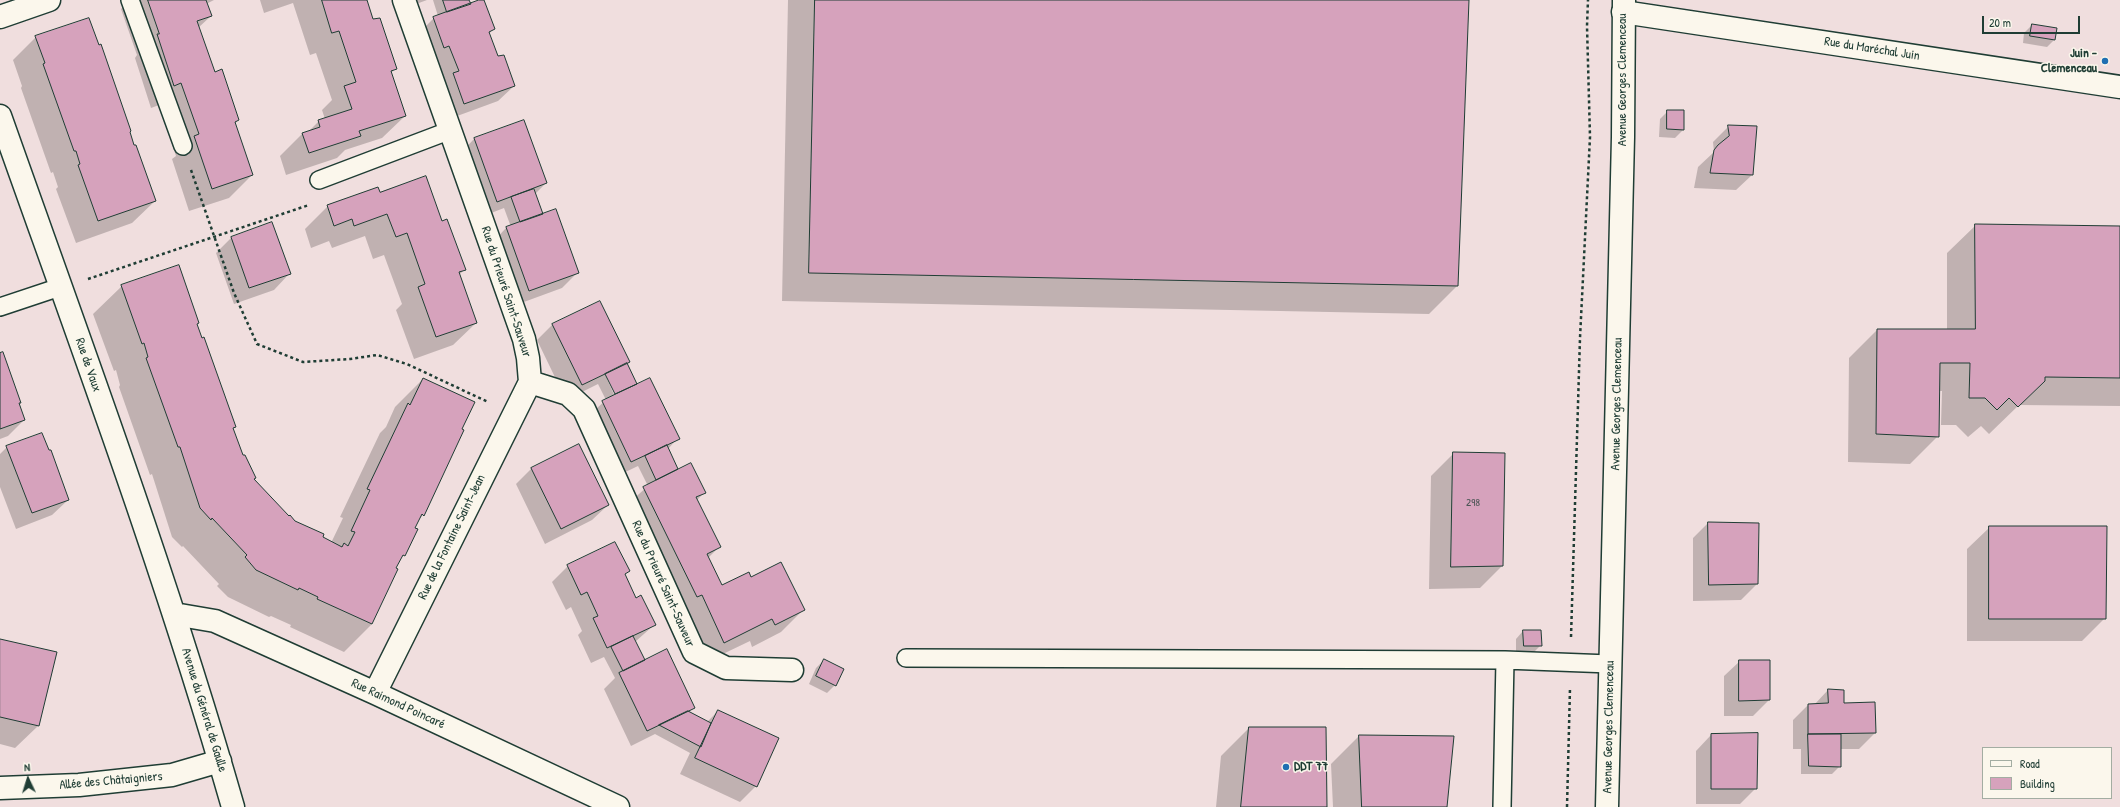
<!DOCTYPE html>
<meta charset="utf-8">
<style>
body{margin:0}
#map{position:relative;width:2120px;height:807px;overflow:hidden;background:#f0dede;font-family:"Patrick Hand",sans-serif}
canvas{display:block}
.legend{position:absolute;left:1982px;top:747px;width:130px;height:52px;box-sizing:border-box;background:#fbf7ec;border:1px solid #a3ada2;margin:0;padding:5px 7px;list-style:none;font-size:12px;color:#1f3d34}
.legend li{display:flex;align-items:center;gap:8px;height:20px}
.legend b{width:20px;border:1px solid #a3ada2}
.north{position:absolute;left:8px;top:759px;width:40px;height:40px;-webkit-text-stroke:3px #fbf7ec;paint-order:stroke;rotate:356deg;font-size:11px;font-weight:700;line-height:16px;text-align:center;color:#1f3d34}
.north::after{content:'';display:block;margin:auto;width:14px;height:18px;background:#1f3d34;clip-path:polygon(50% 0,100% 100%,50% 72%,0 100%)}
.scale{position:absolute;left:1982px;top:16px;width:98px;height:18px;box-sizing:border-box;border:2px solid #1f3d34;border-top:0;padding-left:5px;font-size:12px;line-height:14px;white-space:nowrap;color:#1f3d34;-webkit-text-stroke:3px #fbf7ec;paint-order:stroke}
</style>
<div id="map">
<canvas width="2120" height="807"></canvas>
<ul class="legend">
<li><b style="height:5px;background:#fbf7ec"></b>Road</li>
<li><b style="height:11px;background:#d6a2bc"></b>Building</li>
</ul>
<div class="north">N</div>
<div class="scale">20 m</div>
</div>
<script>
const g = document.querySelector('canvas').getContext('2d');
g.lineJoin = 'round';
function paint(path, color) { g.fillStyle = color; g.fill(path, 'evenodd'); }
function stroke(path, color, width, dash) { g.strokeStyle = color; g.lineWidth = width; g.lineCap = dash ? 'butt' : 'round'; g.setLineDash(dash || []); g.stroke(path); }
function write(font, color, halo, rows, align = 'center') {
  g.font = font + ' "Patrick Hand",sans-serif'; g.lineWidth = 3; g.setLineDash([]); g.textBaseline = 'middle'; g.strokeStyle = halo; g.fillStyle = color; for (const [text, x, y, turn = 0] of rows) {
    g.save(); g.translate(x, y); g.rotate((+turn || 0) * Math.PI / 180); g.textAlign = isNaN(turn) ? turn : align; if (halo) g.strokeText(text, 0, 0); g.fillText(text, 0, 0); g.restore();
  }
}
paint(new Path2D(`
 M130 0H214L206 4 211 16 198 28 214 73 238 120 235 124 252 175 229 198 189 211 172 159 176 156 159 105 151 108 135 58 137 55 121 9Z
 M260 0H366L372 20 395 69 391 73 405 116 382 138 345 150 337 158 286 175 280 156 303 133 308 132 319 121 325 119 322 110 332 100 316 53 310 55 293 3 264 13Z
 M406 0H427L408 7Z
 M433 0H468L470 4 483 0 493 29 489 34 498 58 514 86 498 101 449 119 418 34 434 18 438 16Z
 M788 0H1481H1468L1457 286 1429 314 782 301Z
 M2032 25 2054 40 2047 47 2023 43 2024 33Z
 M36 37 129 133 155 201 132 223 76 243 56 189 58 187 53 172 51 173 21 88 22 86 13 60Z
 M1668 111 1683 130 1675 138 1659 137 1660 119Z
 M1729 126 1752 175 1736 190 1694 188 1698 167 1714 152 1713 142Z
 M474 139 546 183 535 194 542 213 578 272 562 288 513 306 491 244 506 228 511 227 504 208 481 217 459 155Z
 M379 194 442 222 464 270 459 275 476 323 453 345 414 359 396 310 402 304 384 255 373 259 365 236 332 248 329 241 311 248 305 229 328 206Z
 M1976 225 2120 227V406L2019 405 1989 434 1981 426 1968 437 1956 425H1941L1942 391H1938V436L1910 464 1848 462 1849 358 1877 330H1947V253Z
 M231 238 289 274 274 290 234 304 216 253Z
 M122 286 196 324 235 427 232 429 252 479 288 518 331 543 343 518 340 517 380 433 386 427 395 407 423 379V515L417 521 404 555 398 561 372 624 344 652 290 627 291 625 271 616 269 617 228 597 217 586 219 584 183 546 182 547 172 537 152 474 150 475 119 387 120 385 116 370 114 371 93 314Z
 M552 325 626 364 637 385 678 438 668 449 678 471 705 492 697 500 719 547 708 558 721 587 751 578 803 610 781 632 752 647 750 641 702 664 621 510 648 486 638 466 615 477 587 417 606 400 598 384 566 400 537 340ZM607 379H609L618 398 616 399Z
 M0 354 20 403 18 404 24 420 8 436 0 439Z
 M7 447 48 452 68 500 52 515 16 529 0 487V454Z
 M1454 453 1502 566 1480 588 1429 589 1431 476Z
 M532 468 608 505 592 520 545 544 516 484Z
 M1708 523 1758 524 1757 584 1741 600 1693 601V538Z
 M1990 527 2105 618 2082 641H1967V549Z
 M568 566 628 571 624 575 636 599 654 625 635 642 645 661 694 707 689 712 707 722 718 711 756 786 740 802 680 774 690 753 655 734 631 746 604 689 615 678 604 657 591 663 578 635 582 631 571 607 566 610 552 582Z
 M1523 631 1541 645 1533 653H1516V639Z
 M0 640 38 726 15 748 0 744Z
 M824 660 835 685 827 693 809 684 816 668Z
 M1740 661 1769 700 1753 716H1724V676Z
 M1828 690 1843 691V704L1874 703 1875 733 1859 749H1840V766L1832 774H1801V749H1793V720L1808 705H1814Z
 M1249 728 1326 807H1216L1221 756Z
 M1711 735 1756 788 1740 804H1696V751Z
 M1359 736 1446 807H1333L1331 764Z`), '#0003');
const building = new Path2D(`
 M148 0H206L212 16 197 21 215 72 222 69 239 120 235 122 253 175 212 189 194 136 199 134 181 83 174 86 157 34H159Z
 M322 0H367L373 19 380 18 397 69 391 71 406 116 359 131 361 136 309 153 302 133 320 127 318 120 352 109 344 86 356 82 339 31 332 33Z
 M443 0H469L471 4 447 12Z
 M479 0H484L495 29 489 32 498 56 504 55 515 86 464 104 453 73 459 71 449 46 444 48 433 17Z
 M815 0H1469L1458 286 809 273Z
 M89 18 99 45 101 44 131 131 130 132 134 145H136L156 201 98 221 78 165 80 164 76 151H74L43 64 45 63 35 36Z
 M2032 24 2057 28 2055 40 2030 36Z
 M1667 110H1684V130L1667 129Z
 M524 120 547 183 497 202 474 138Z
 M1728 125 1757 126 1753 175 1710 173 1714 150 1718 145 1729 136Z
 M426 176 442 221 447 219 466 270 459 272 477 323 436 337 418 287 425 284 407 233 396 237 387 214 354 226 352 219 334 226 327 205 378 187 380 192Z
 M534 189 543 214 520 222 511 197Z
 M556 209 579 273 529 291 506 227Z
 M272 222 291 274 249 288 231 237Z
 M1975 224 2120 226V378L2045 377V381L2018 407 2009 398 1997 410 1985 398H1969L1970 363H1940L1939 437 1876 434 1877 329H1975Z
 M179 265 199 323 197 324 202 338 204 337 236 427 233 428 243 455H245L256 478 254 479 289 516 290 515 295 521 324 534 323 537 342 547 344 543 348 546 355 532 351 531 370 490 367 489 408 403 410 405 423 378 475 402 462 429 464 430 424 516 422 514 415 528 418 529 405 556 403 555 396 568 398 569 372 624 317 599 318 597 299 588 298 590 256 570 245 557 247 555 212 518 211 520 200 508 180 447H178L146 358 148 357 144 343 142 344 121 285Z
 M600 301 630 362 582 385 552 324Z
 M3 352 21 403H19L25 420 0 429V353Z
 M627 363 637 384 615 394 605 374Z
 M650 378 680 439 631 462 602 401Z
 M42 433 49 450H51L69 500 32 513 6 446Z
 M579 444 609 505 561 529 531 468Z
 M667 445 678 469 656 480 645 456Z
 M1453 452 1505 453 1503 566 1451 567Z
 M691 463 706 493 696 497 721 547 707 554 722 585 749 572 751 577 781 562 805 610 775 625 772 619 724 643 702 595 697 597 643 487Z
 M1708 522 1759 523 1758 584 1709 585Z
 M1989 526H2107L2106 619H1989Z
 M615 542 630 571 625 574 636 598 641 595 656 625 607 648 593 618 598 616 587 592 581 595 567 565Z
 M1523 630H1541L1542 646H1524Z
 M633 636 645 660 623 671 611 647Z
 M0 639 57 652 39 726 0 717Z
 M667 649 695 708 647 731 619 673Z
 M824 659 844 669 836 686 816 676Z
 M1739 660H1770V700L1739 701Z
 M1828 689 1844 690V703L1875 702 1876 733 1808 734V704L1828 703Z
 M718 710 779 738 757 787 695 758Z
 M688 711 711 723 701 747 659 725Z
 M1249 727H1326L1327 807H1241Z
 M1758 733 1757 789H1711V734Z
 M1808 734H1841V767L1809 766Z
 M1359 735 1454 736 1447 807H1362Z`);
paint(building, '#d6a2bc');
stroke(building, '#1f3d34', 1);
const service = new Path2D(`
 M130 0 183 146
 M319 180 451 130
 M0 307 60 287
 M906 658 1505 660
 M1502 807 1505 660 1610 664`);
const minor = new Path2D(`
 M404 0 524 339 528 358 530 382
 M1623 12 2120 87
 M0 17 49 0
 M0 116C81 345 166 573 233 807
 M530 382 568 394 584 409 694 652 726 668 792 670
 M174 614 215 621 375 693 618 807
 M375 693 530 382
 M0 788 79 785 172 775 220 761`);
const tertiary = new Path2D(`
 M1607 807 1623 137 1624 0`);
stroke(service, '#1f3d34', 20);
stroke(minor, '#1f3d34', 25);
stroke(tertiary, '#1f3d34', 25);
stroke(new Path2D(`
 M191 170 234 293 257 344 303 362 350 359 377 355 407 364 488 402
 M88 279 309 205
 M1571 637 1580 338 1590 137 1587 26 1588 0
 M1567 807 1570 688`), '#1f3d34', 2.5, [3, 3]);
stroke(service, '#fbf7ec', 17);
stroke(minor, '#fbf7ec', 22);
stroke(tertiary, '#fbf7ec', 22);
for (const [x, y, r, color] of [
 [2105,61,4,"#1f6fb2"],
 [1286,767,4,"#1f6fb2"]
]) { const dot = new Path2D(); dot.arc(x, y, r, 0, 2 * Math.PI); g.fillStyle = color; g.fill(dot); stroke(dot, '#fbf7ec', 1.5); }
write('11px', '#4d5656', null, [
 ["298",1473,503]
]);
write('13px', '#1f3d34', '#fbf7ec', [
 ["Rue du Maréchal Juin",1872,49,9],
 ["Avenue Georges Clemenceau",1623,80,-90],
 ["Rue du Prieuré Saint-Sauveur",506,292,72],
 ["Rue de Vaux",88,365,71],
 ["Avenue Georges Clemenceau",1617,404,-89],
 ["Rue de la Fontaine Saint-Jean",452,537,-64],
 ["Rue du Prieuré Saint-Sauveur",663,584,66],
 ["Rue Raimond Poincaré",398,704,25],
 ["Avenue du Général de Gaulle",204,710,73],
 ["Avenue Georges Clemenceau",1609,727,-89],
 ["Allée des Châtaigniers",111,781,-5]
]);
write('bold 13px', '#1f3d34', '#fbf7ec', [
 ["Juin -",2097,54],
 ["Clemenceau",2097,69],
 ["DDT 77",1294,767,"left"]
], 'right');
</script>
